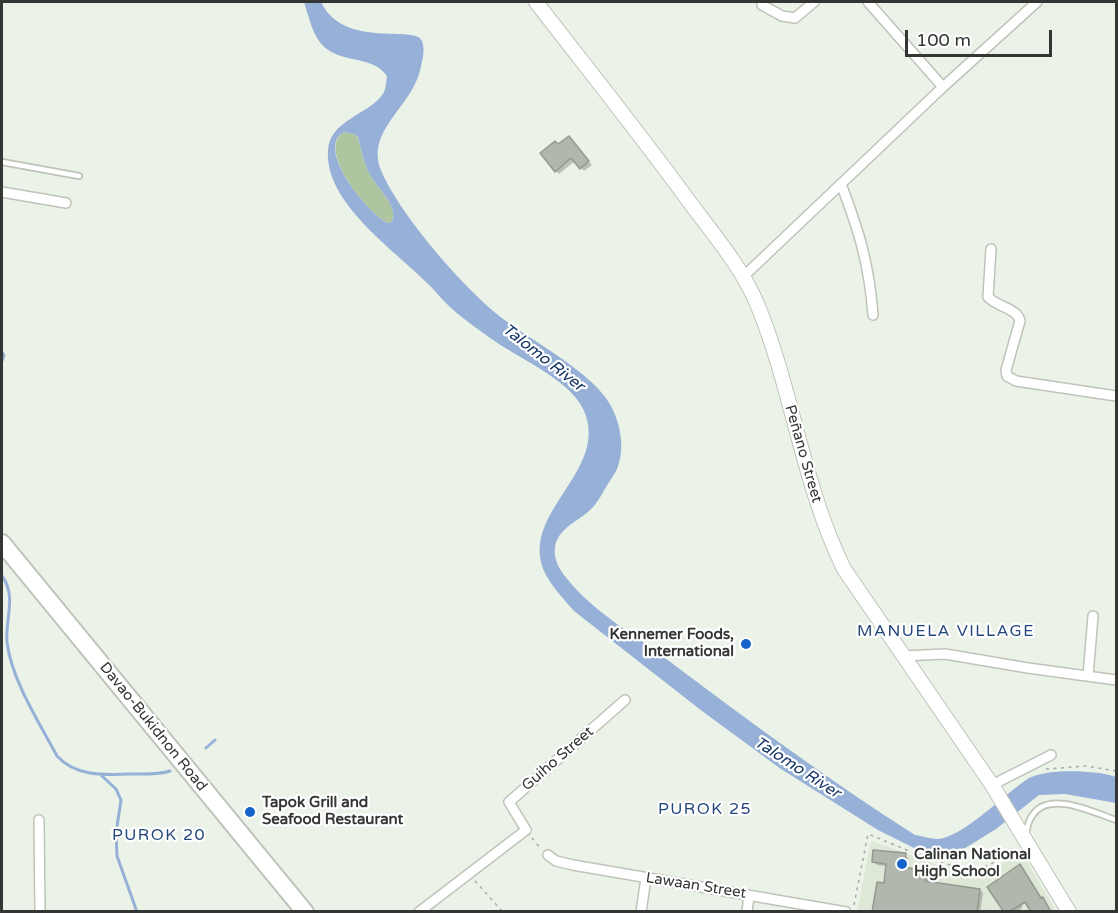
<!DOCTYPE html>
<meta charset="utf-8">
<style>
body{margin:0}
#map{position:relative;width:1118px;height:913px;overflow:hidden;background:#ebf2e7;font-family:"Varela Round",sans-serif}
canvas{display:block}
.frame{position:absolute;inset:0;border:3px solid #333632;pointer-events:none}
.scale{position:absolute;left:905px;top:30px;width:147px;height:27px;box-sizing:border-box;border:3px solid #333632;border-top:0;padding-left:8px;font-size:18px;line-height:21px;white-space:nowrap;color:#333632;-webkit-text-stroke:4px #fff;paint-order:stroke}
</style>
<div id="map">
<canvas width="1118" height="913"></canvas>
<div class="frame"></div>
<div class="scale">100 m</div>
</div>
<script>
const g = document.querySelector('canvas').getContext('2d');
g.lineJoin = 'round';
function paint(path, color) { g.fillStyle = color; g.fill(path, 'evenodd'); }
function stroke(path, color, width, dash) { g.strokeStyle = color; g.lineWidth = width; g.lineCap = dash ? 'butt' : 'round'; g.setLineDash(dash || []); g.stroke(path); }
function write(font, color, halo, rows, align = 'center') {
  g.font = font + ' "Varela Round",sans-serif'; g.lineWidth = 4.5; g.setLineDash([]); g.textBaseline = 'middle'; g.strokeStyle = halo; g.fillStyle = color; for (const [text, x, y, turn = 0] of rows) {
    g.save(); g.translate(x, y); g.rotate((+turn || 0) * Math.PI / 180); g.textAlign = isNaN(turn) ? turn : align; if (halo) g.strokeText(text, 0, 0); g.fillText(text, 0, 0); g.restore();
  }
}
paint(new Path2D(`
 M871 841 979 879 1020 850 1056 911 857 912Z`), '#dee8d7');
paint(new Path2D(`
 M344 132 354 134 358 138C361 150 364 163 370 175 377 188 399 206 392 222L388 223C368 214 315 149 344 132Z`), '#aec5a0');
paint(new Path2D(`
 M304 2H321C344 50 416 24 422 41 425 49 423 58 421 66 414 107 365 129 381 170 398 213 468 294 506 321 537 344 593 373 611 406 620 423 625 447 618 466 616 473 610 480 606 487 601 496 596 505 588 512 576 522 558 529 555 547 553 559 560 571 568 580 595 613 635 635 669 661 749 721 830 781 915 835 922 836 931 839 938 839 963 837 1005 794 1026 780 1043 768 1096 770 1116 777V803L1065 794 1039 795 996 829 962 850 949 854 935 855 922 852 878 830 781 769 702 711 574 611C564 599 553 588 546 575 516 516 605 475 586 416 576 382 521 360 493 340 479 330 463 319 450 307 441 299 434 289 425 281 393 249 324 202 328 150 330 120 368 115 383 94 386 89 386 82 387 76 373 56 345 63 327 49 313 39 309 17 304 2ZM344 132 354 134 358 137C361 150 364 163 370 175 377 188 399 206 392 222L388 223C368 214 314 148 344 132Z`), '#96b0d7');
paint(new Path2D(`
 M572 141 592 165 584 171 575 161 559 174 556 171 558 146Z
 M905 855 908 858 907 869 926 872 929 875 928 883 980 890 983 893 980 912H874L885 884 888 866 877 865 874 861Z
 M1023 869 1050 912 1024 897 1022 908 1017 912H1006Z`), '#0003');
stroke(new Path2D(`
 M2 352 4 355 2 361
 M2 576C17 596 5 619 7 642 11 679 40 724 57 756 76 777 105 775 132 774 145 774 158 775 170 771
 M206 748 215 740
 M102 776 116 789 121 800 116 833 117 856 137 912`), '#96b0d7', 3);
const building = new Path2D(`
 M569 136 589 161 580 169 571 158 555 172 540 153 555 141 558 144Z
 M873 850 906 853 904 867 927 871 925 881 980 889 977 912H872L877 882 884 883 886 864 872 862Z
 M1020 864 1041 898 1043 897 1051 912H1031L1025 902 1009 912H1004L987 887Z`);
paint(building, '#b1b7ad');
stroke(building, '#92998e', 1.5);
const lane = new Path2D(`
 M2 162 79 176
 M1026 834C1027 828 1028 821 1032 816 1048 789 1095 813 1116 820`);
const street = new Path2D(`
 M868 2 943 87
 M762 5 782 16 795 18 814 2
 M841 184C859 231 869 263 873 315
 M2 192 66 203
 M991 249 988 297C997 307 1017 308 1020 321L1006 370 1007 376 1016 381 1116 396
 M743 277 943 87 1037 2
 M903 656 945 654 1028 668 1116 680
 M1088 676 1093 616
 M992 785 1051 755
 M39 820 40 912
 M548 855 556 861 573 865 846 912
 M419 912 526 830 509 802 625 700
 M641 912 646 878
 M747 912 749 895`);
const secondary = new Path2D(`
 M536 2C587 68 639 133 688 200 713 234 742 267 758 306 793 392 803 486 844 569L992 785 1069 912`);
const highway = new Path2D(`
 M2 543 305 912`);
stroke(lane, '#bec4ba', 8);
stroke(street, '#bec4ba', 12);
stroke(secondary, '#bec4ba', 16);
stroke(highway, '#bec4ba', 20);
stroke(new Path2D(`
 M1046 769 1086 766 1116 771
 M532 838 540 848
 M475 881 503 912
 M854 905 868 834C894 844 960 876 984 867 996 863 1006 853 1015 846`), '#a5aba2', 1.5, [3, 4.5]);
stroke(lane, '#fff', 4.5);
stroke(street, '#fff', 9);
stroke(secondary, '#fff', 14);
stroke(highway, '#fff', 16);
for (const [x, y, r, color] of [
 [746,644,6,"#1562cc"],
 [250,812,6,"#1562cc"],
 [902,864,6,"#1562cc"]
]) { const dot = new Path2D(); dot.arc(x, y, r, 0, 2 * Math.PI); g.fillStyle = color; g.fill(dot); stroke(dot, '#fff', 2); }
write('15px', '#333632', '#fff', [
 ["Peñano Street",803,454,74],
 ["Davao-Bukidnon Road",153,727,51],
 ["Guiho Street",558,759,-41],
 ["Lawaan Street",696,886,9]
]);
write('bold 15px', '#333632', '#fff', [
 ["Kennemer Foods,",734,635,"right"],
 ["International",734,652,"right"],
 ["Tapok Grill and",262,803],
 ["Seafood Restaurant",262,820],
 ["Calinan National",914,855],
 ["High School",914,872]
], 'left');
write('italic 16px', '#143565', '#fff', [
 ["Talomo River",543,358,38],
 ["Talomo River",797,768,33]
]);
g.letterSpacing = '1.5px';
write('16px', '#23477c', '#fff', [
 ["MANUELA VILLAGE",946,632],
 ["PUROK 25",705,810],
 ["PUROK 20",159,836]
]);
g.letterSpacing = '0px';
</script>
